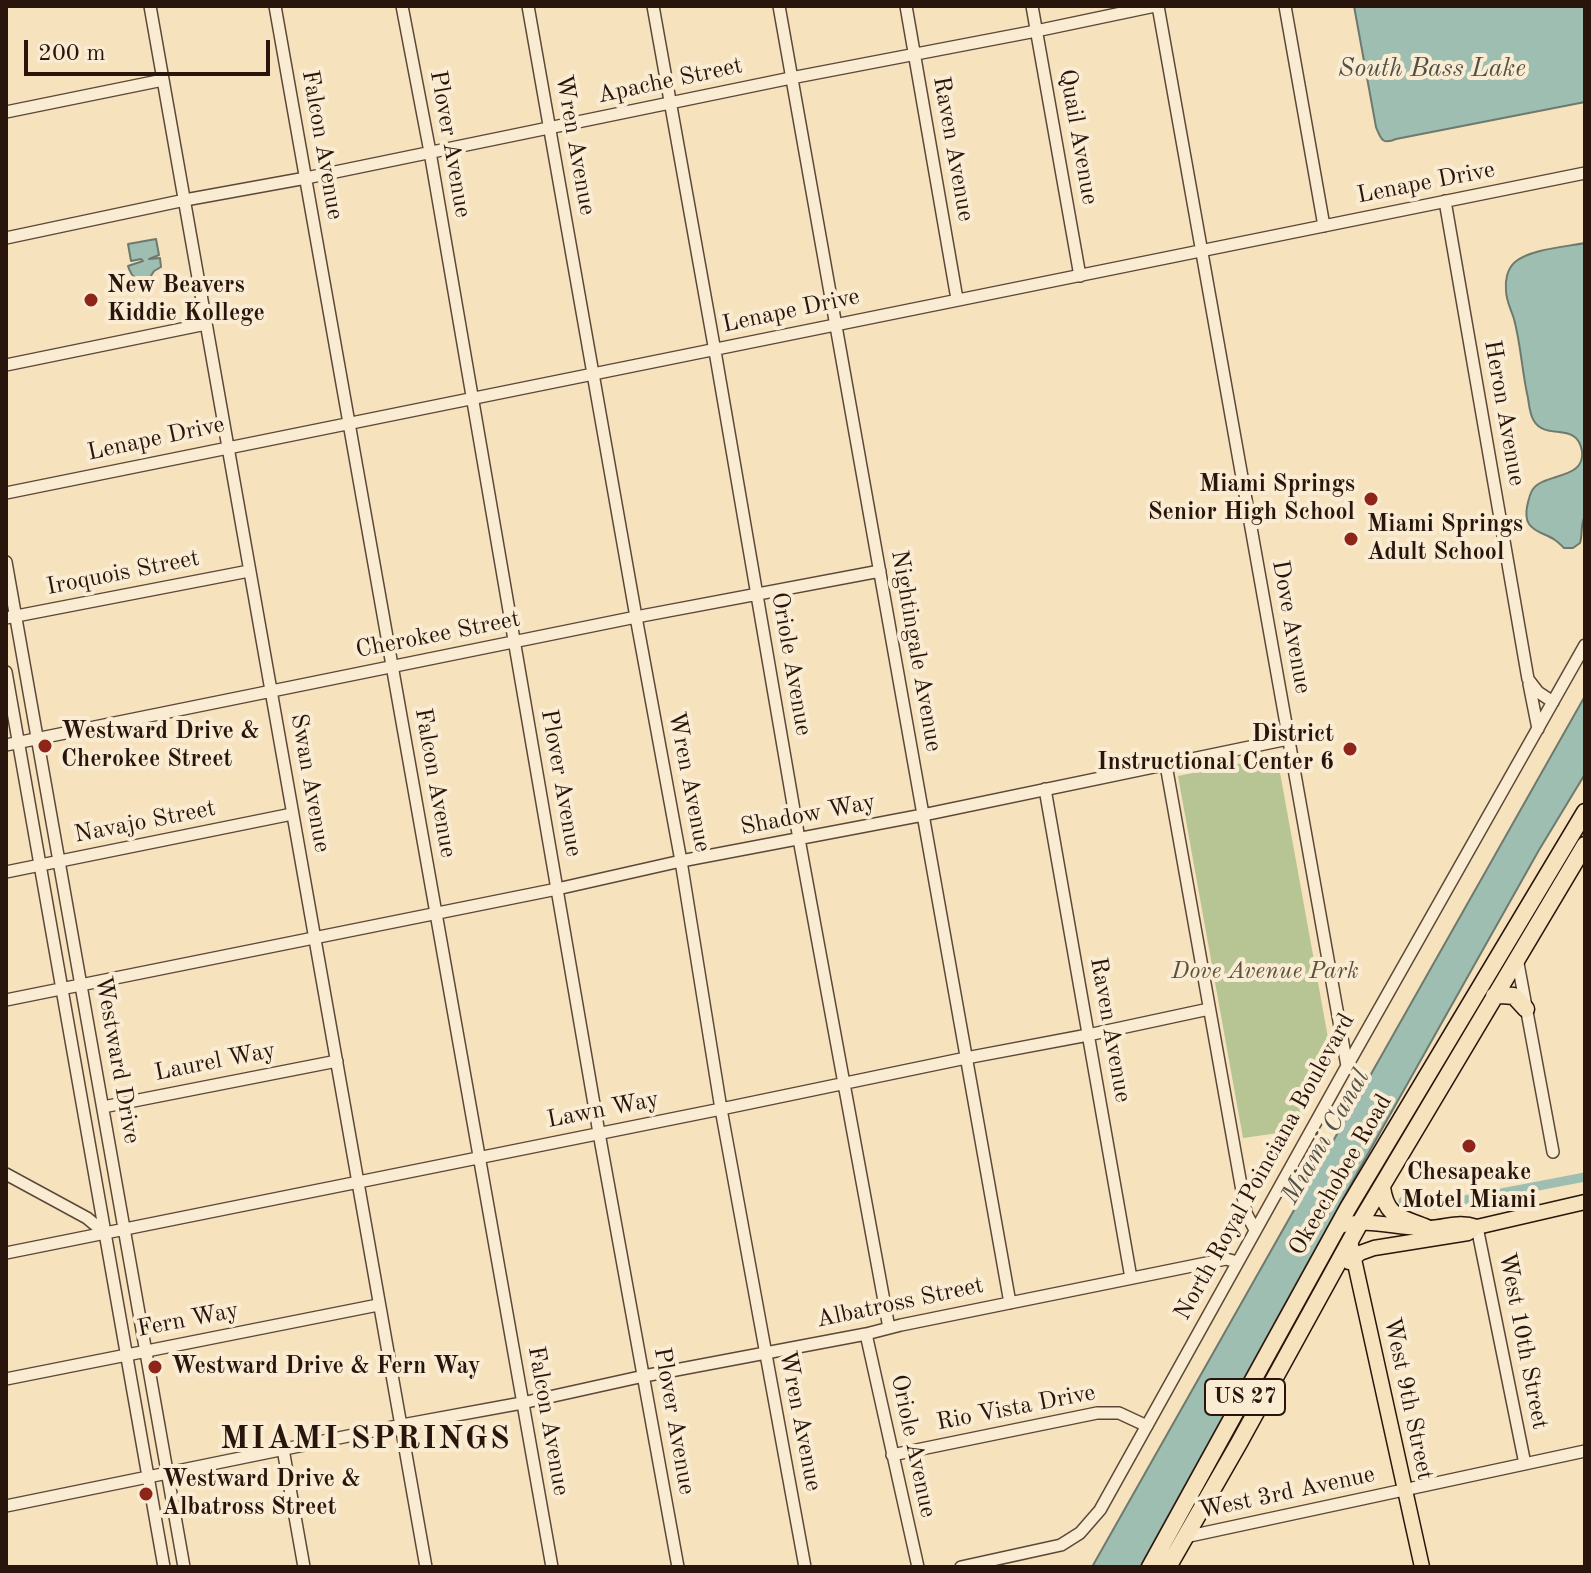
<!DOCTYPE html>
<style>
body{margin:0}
#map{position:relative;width:1591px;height:1573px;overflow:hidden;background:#f6e2bc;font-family:"Old Standard TT",serif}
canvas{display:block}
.frame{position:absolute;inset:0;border:8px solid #29150c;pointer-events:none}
.scale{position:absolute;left:24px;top:40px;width:246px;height:36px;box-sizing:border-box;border:4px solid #29150c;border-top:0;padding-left:10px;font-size:24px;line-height:28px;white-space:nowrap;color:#29150c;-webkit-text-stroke:6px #f9ecd3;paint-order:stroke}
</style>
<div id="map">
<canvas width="1591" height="1573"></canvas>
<div class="frame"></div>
<div class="scale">200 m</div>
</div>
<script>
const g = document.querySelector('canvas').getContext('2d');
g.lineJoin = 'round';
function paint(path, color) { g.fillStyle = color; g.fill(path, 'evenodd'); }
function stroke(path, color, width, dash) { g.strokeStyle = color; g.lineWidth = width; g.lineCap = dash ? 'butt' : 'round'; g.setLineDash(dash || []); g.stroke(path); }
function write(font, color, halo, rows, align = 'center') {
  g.font = font + ' "Old Standard TT",serif'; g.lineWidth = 8; g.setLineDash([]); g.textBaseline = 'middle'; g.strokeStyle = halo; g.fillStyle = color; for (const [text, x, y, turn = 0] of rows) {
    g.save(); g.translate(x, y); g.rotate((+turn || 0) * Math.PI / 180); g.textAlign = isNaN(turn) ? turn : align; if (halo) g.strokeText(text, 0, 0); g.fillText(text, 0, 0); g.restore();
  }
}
paint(new Path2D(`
 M1277 756 1330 1049 1292 1131 1243 1138 1178 776Z`), '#b7c494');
const water = new Path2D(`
 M1354 6H1585V102L1396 139C1382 145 1381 139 1376 127Z
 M156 239 159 255 149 259 160 258 161 267 154 271 149 279C137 283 131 276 128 266L143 261 141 259 131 261 128 244Z
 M1585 243V516C1580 524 1583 534 1580 543L1573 548H1564C1561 545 1558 542 1555 540 1547 534 1535 533 1529 524 1526 520 1526 512 1527 507 1528 502 1530 493 1533 489 1545 473 1586 479 1582 451 1577 421 1546 441 1534 421 1530 415 1529 405 1528 398 1522 372 1521 345 1514 319 1511 309 1506 301 1506 290 1505 281 1507 269 1515 262 1530 249 1565 247 1585 243Z
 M1585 696V774L1539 850 1360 1168 1140 1567H1092Z`);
paint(water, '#9dbeb1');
stroke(water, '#6f7a6f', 2);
stroke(new Path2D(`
 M1403 1201 1427 1206 1444 1204 1585 1177`), '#9dbeb1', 9);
const minor = new Path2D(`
 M150 6 426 1567
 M275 6 552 1567
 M402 6 430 152 599 1133 678 1567
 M528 6 636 617 681 861 721 1109 805 1567
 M653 6 716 357 799 839 889 1328
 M779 6 1010 1303
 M906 6 957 299
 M1032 6 1080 276
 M1158 6 1347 1066
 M1285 6 1324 226
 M6 112 163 80
 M1445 201 1528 679 1538 692 1553 702
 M6 238 185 200 306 178 791 78 1036 31 1155 6
 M6 365 206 324
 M6 493 1585 173
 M6 562 184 1567
 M6 618 249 571
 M6 672 164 1567
 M1529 684 1538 729
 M6 745 636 617 880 571
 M1166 765 1246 1213 1255 1230
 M1045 789 1131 1278
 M6 872 292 814
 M1517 958 1553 1152
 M6 1000 557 889 681 861 923 815 1288 739
 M103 1107 337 1061
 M6 1174 87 1218 105 1233
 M1477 1227 1525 1464
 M6 1253 721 1109 966 1058 1088 1035 1209 1009
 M866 1334 918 1567
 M6 1379 378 1305
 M283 1449 304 1567
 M892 1455 1097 1413H1119L1147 1426
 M6 1506 402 1425 522 1403 644 1376 866 1334 901 1325 1182 1268 1226 1259 1237 1262
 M1185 1537 1585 1451
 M961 1567 1061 1545 1080 1533 1100 1510 1347 1066 1585 645`);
const major = new Path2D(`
 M1339 1226C1369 1217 1397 1229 1427 1228 1447 1228 1457 1220 1477 1227
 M1350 1241 1422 1567
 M1349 1262 1360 1253 1374 1248 1468 1233 1477 1227 1585 1202`);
const highway = new Path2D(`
 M1494 996 1501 995 1514 996 1526 1009
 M1382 1187C1386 1218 1401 1217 1427 1228
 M1150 1567 1348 1208 1585 812
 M1168 1567 1239 1443 1361 1221 1585 845`);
stroke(minor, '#5c4838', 14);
stroke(major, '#29150c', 17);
stroke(highway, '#29150c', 19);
stroke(minor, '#f9ecd3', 11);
stroke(major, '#f6e2bc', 14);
stroke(highway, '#f6e2bc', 16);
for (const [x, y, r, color] of [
 [91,300,8,"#8f2418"],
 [1371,499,8,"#8f2418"],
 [1351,539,8,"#8f2418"],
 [45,746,8,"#8f2418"],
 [1350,749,8,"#8f2418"],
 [1469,1146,8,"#8f2418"],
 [155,1367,8,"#8f2418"],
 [146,1494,8,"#8f2418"]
]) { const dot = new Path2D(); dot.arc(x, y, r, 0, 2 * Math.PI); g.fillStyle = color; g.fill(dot); stroke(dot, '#f9ecd3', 3); }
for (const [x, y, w] of [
 [1245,1397,80]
]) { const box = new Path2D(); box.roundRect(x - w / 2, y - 18, w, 36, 6); g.fillStyle = '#f9ecd3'; g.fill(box); stroke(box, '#29150c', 2); }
write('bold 22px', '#29150c', null, [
 ["US 27",1245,1397]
]);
write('24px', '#29150c', '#f9ecd3', [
 ["Apache Street",670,81,-12],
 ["Quail Avenue",1078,137,80],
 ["Plover Avenue",450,144,80],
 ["Falcon Avenue",322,145,80],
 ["Wren Avenue",575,145,80],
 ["Raven Avenue",953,149,80],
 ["Lenape Drive",1426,183,-11],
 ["Lenape Drive",791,311,-12],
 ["Heron Avenue",1504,413,80],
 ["Lenape Drive",156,439,-12],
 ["Iroquois Street",123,573,-11],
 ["Dove Avenue",1291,627,80],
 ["Cherokee Street",438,635,-11],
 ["Nightingale Avenue",916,651,80],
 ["Oriole Avenue",791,664,80],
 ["Wren Avenue",689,782,79],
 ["Swan Avenue",310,783,80],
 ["Falcon Avenue",435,783,80],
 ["Plover Avenue",561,783,80],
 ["Shadow Way",808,815,-11],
 ["Navajo Street",145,822,-11],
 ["Raven Avenue",1110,1030,80],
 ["Westward Drive",117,1060,80],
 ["Laurel Way",215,1062,-11],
 ["Lawn Way",603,1110,-11],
 ["North Royal Poinciana Boulevard",1265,1167,-61],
 ["Okeechobee Road",1341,1175,-60],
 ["Albatross Street",900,1303,-12],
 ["Fern Way",188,1320,-11],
 ["West 10th Street",1523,1341,79],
 ["West 9th Street",1408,1399,78],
 ["Rio Vista Drive",1016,1408,-11],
 ["Falcon Avenue",548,1421,80],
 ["Plover Avenue",674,1421,80],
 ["Wren Avenue",800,1421,79],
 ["Oriole Avenue",913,1446,78],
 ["West 3rd Avenue",1287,1493,-12]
]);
write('bold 24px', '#29150c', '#f9ecd3', [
 ["New Beavers",107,286],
 ["Kiddie Kollege",107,314],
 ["Miami Springs",1355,485,"right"],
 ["Senior High School",1355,513,"right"],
 ["Miami Springs",1367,525],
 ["Adult School",1367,553],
 ["Westward Drive &",61,732],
 ["Cherokee Street",61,760],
 ["District",1334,735,"right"],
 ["Instructional Center 6",1334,763,"right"],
 ["Chesapeake",1469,1173,"center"],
 ["Motel Miami",1469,1201,"center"],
 ["Westward Drive & Fern Way",171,1367],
 ["Westward Drive &",162,1480],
 ["Albatross Street",162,1508]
], 'left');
write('italic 24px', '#5b523c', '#f9ecd3', [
 ["Dove Avenue Park",1265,972]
]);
write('italic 26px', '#525046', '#f9ecd3', [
 ["South Bass Lake",1432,69],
 ["Miami Canal",1326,1137,-60]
]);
g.letterSpacing = '2px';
write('bold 32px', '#29150c', '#f9ecd3', [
 ["MIAMI SPRINGS",366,1440]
]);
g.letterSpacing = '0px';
</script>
